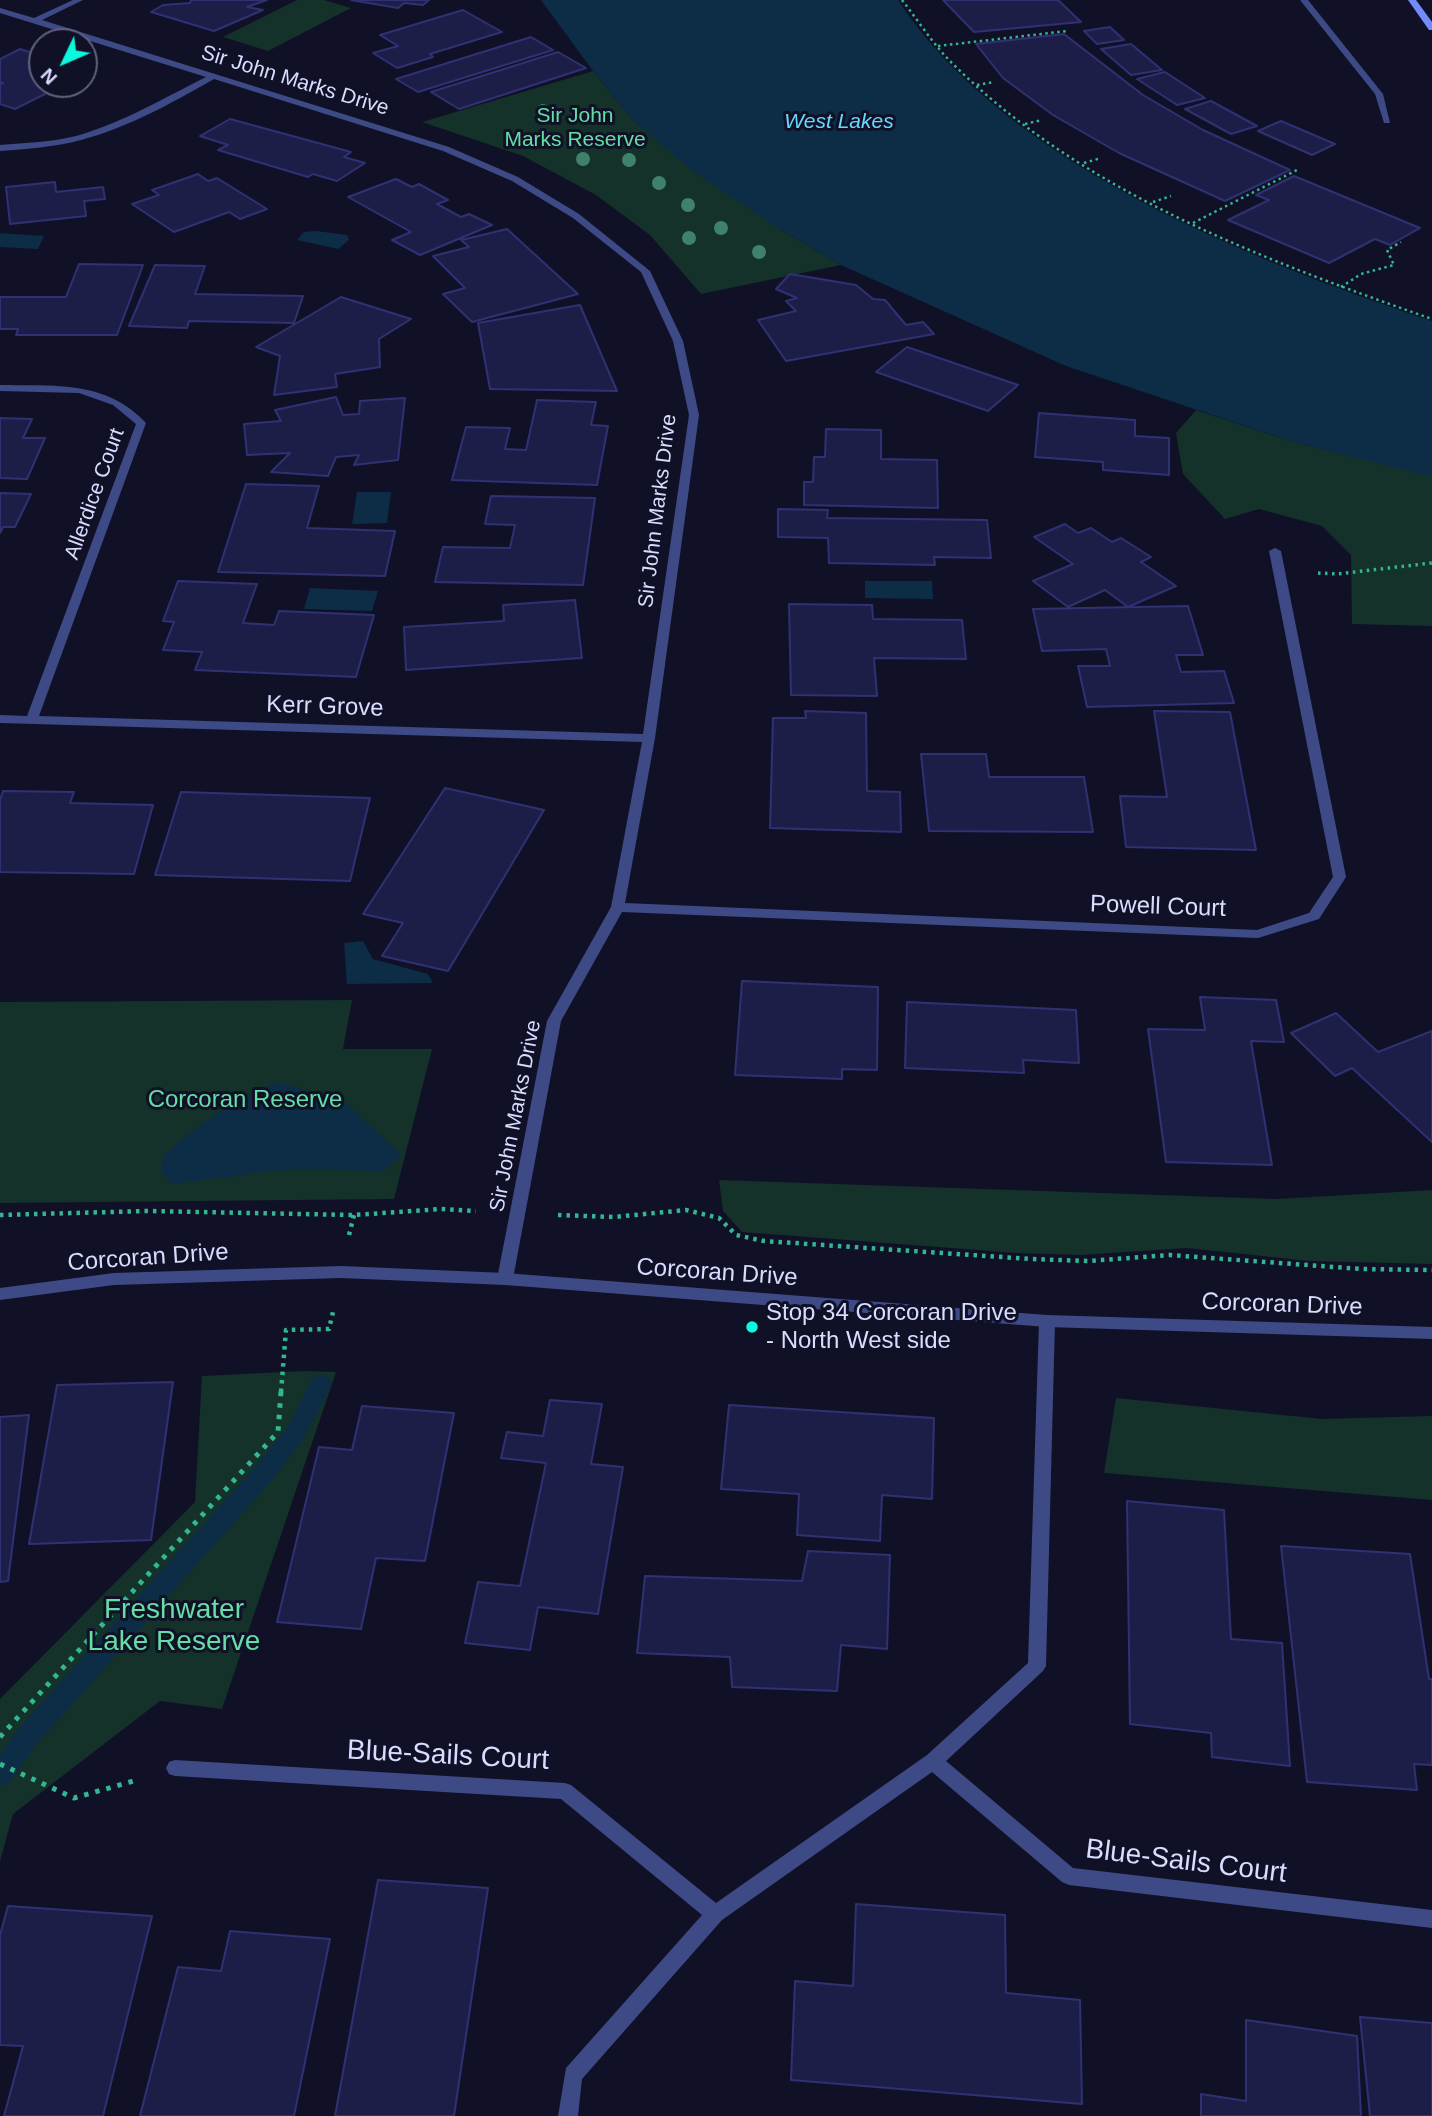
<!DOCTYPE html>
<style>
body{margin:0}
#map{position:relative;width:1432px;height:2116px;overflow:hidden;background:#101127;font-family:Helvetica,sans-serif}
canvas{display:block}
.north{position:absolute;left:28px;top:28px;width:70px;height:70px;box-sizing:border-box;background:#101127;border:2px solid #60627d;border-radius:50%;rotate:226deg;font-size:19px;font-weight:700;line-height:28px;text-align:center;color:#d8dcfe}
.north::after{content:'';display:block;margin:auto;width:24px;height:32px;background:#0af8dc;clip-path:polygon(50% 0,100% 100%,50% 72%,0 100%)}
</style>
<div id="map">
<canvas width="1432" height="2116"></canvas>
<div class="north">N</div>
</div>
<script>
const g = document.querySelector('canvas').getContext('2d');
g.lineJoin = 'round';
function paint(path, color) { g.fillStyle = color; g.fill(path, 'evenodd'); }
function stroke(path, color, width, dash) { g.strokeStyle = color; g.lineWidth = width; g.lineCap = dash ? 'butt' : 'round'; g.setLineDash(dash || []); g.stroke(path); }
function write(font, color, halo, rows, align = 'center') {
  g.font = font + ' Helvetica,sans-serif'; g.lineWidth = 6; g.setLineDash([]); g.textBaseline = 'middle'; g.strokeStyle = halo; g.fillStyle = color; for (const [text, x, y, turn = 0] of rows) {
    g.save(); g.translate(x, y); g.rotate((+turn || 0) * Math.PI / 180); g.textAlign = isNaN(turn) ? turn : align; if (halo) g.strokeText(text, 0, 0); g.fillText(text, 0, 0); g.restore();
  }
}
paint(new Path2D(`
 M297 0H324L351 8 268 51 223 37Z
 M593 71 634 121 783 231 841 265 701 294 650 235 596 195 523 156 422 122Z
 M1196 410 1290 441 1432 476V626L1352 624 1351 555 1322 526 1259 509 1225 519 1183 474 1176 433Z
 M352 1000 343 1049H432L394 1199 0 1203V1002Z
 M719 1180 1277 1199 1432 1190V1264L1309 1261 1187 1248 1081 1255 1017 1253 742 1232 723 1211Z
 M304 1371 336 1372 222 1709 160 1701 13 1814 0 1861V1699L195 1502 202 1376Z
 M1116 1398 1322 1419 1432 1416V1500L1104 1473Z`), '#14312a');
paint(new Path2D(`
 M541 0H898C1005 164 1253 261 1432 321V477L1290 441 1066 366 841 265 783 231 694 172 634 121 593 71Z
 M316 231 347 235 349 240 338 249 297 240 304 232Z
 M0 233 44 236 38 249 0 247Z
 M357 492H391L387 523 352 524Z
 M865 581H932L933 599 865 598Z
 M310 588 378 591 372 611 304 609Z
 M363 941 373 959 428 974 433 983 347 984 344 943Z
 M278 1082 344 1102 402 1155 384 1171 287 1169 173 1184 161 1172 163 1156C198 1124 233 1100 278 1082Z`), '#0c2d45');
paint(new Path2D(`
 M321 1375 329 1378 332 1384 304 1438 273 1479 36 1745 9 1783 0 1786V1755L18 1729 257 1465 288 1426 313 1378Z`), '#0c2d45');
const building = new Path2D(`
 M191 0H267L247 7 263 10 214 31 151 12 163 5 190 3Z
 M351 0H429L423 5 404 3 398 8Z
 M943 0H1058L1081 22 974 32Z
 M463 10 502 32 430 54 433 57 397 68 373 53 398 46 380 35Z
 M1110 27 1124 40 1097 44 1084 31Z
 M1064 34 1143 95 1203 130 1290 170 1225 201 1119 153 1053 115 1003 78 976 44Z
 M531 37 553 50 418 92 396 79Z
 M1131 44 1162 70 1131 75 1101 49Z
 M20 49 42 56V61L30 67 42 71V84H65L15 109 0 104V84L3 83 0 82V59Z
 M558 52 586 68 459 109 431 92Z
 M1165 72 1205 98 1177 105 1137 79Z
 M1211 101 1257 126 1231 134 1185 109Z
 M230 119 351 152 344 157 365 163 337 181 313 174 308 177 218 150 228 145 200 136Z
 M1281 121 1335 144 1312 155 1258 131Z
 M198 174 208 181 217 178 267 209 240 219 229 212 174 232 132 204 159 195 152 190Z
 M1294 176 1420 228 1390 245 1375 239 1329 263 1228 220 1269 200 1256 195Z
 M396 179 412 187 419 184 448 200 437 204 461 217 469 214 492 225 420 255 392 240 411 232 348 197Z
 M55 182 56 192 103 187 105 199 84 201 86 216 10 224 6 187Z
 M507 229 578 294 472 322 443 294 465 288 433 256 469 247 461 240Z
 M79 264 143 265 117 335H16L18 329H0V297H66Z
 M155 265 205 266 195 294 303 296 294 323 189 321 187 328 129 326Z
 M790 274 856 285 873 299 885 300 906 325 923 322 934 334 786 361 758 320 796 311 786 301 797 298 776 289Z
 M341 297 411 319 379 339 380 367 335 374 337 387 274 395 280 356 256 347Z
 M580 305 617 391 490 389 478 323Z
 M907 347 1018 385 988 411 876 372Z
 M336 397 343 415 359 414 360 401 405 398 398 460 354 465 359 455 336 457 328 476 271 472 290 453 247 455 244 424 281 421 275 410Z
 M537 400 596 402 591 425 608 426 597 485 452 480 466 427 510 428 505 449 526 450Z
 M1039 413 1135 420V436L1169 438V475L1103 470V462L1035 457Z
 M0 418 32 419 23 438H45L27 479 0 478Z
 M826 429 881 430V459L937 460 938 508 804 505V482H813L814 457H825Z
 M246 484 319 486 307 528 395 531 385 576 218 572Z
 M0 493 31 494 15 527H3L0 533Z
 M491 496 595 498 583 585 435 582 443 547 510 548 515 525 485 524Z
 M778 509 828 510 827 518 987 520 991 558 934 557 935 565 829 563 828 538 778 537Z
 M1065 524 1078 533 1091 528 1112 542 1121 538 1151 557 1141 562 1176 586 1128 607 1105 590 1068 607 1033 581 1073 564 1034 537Z
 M178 581 257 584 243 623 274 625 279 611 374 615 356 677 195 670 202 652 163 650 174 622 163 621Z
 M575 600 582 658 406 670 404 627 504 621 503 605Z
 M789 604 872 605 873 619 962 620 966 659 874 658 877 696 791 695Z
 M1188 606 1203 655H1176L1181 672 1224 671 1234 703 1087 707 1078 666H1110L1106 649 1042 651 1033 609Z
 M805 711 866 713 867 791 900 792 901 832 770 828 773 718H806Z
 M1154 711 1230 712 1256 850 1126 847 1120 796 1167 797Z
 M921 754H986L989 777H1084L1093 832 929 831Z
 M445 788 544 810 448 971 382 956 403 923 363 914Z
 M3 791 74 792 70 803 153 805 134 874 0 872V800Z
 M181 792 370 798 350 881 155 875Z
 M742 981 878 987 877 1070 842 1069V1079L735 1075Z
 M1200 997 1276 1000 1284 1042 1251 1041 1272 1165 1166 1162 1148 1029 1205 1030Z
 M907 1002 1076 1010 1079 1063 1023 1060 1024 1073 905 1068Z
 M1336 1013 1378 1052 1432 1031V1142L1352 1068 1335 1076 1291 1033Z
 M173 1382 151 1540 29 1544 57 1385Z
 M550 1400 602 1404 591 1464 623 1467 598 1614 538 1607 530 1650 465 1643 478 1582 520 1586 546 1463 501 1458 507 1432 543 1436Z
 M729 1405 934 1418 932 1499 882 1495 880 1541 797 1535 799 1494 721 1489Z
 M362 1406 454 1413 425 1561 376 1558 361 1629 277 1622 319 1447 352 1450Z
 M29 1415 8 1581 0 1582V1417Z
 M1127 1501 1224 1510 1231 1639 1282 1643 1290 1766 1212 1757 1211 1733 1130 1724Z
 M1281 1546 1410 1554 1429 1679H1432V1765L1414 1764 1417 1790 1307 1782Z
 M808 1551 890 1555 887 1649 841 1645 837 1691 732 1687 730 1657 637 1653 645 1576 802 1581Z
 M378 1880 488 1888 454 2116H335Z
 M856 1904 1005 1915 1006 1993 1080 2000 1082 2104 791 2080 795 1981 853 1986Z
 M8 1906 152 1916 103 2116H4L23 2046 0 2045V1935Z
 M230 1931 330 1939 294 2116H140L178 1967 221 1971Z
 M1360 2017 1432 2023V2116H1370Z
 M1246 2020 1357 2036 1361 2116H1201V2094L1246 2101Z`);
paint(building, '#1d1e48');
stroke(building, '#303173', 2);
stroke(new Path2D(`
 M902 0C917 19 931 41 948 59 1078 191 1261 259 1432 319
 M938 46 1067 31
 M977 85 994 82
 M1025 124 1042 120
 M1084 163 1101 158
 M1153 202 1171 196
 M1193 223 1297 170
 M1341 287 1361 274 1394 265 1387 250 1401 242`), '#33b692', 2.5, [2.5, 3.5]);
stroke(new Path2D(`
 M1318 573 1337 574 1432 563`), '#33b692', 3.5, [2.5, 4.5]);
stroke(new Path2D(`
 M0 1215 147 1211 354 1215 441 1209 476 1211
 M558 1215 614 1217 686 1210 719 1218 736 1235 764 1241 1031 1259 1088 1261 1170 1255 1361 1269 1432 1270
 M349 1235 354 1215
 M281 1392 286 1330 329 1329 333 1312`), '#33b692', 4.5, [3.5, 5]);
stroke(new Path2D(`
 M0 1737 278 1432 281 1391
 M0 1764 74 1798 137 1780`), '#33b692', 5, [4.5, 7]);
paint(new Path2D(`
 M73 0H83L42 20 449 147 518 177 579 214 650 271 683 341 699 415 655 738 625 903 1257 930 1309 913 1333 877 1269 551 1275 548 1281 551 1346 877 1319 919 1258 938 622 912 561 1021 513 1279 510 1283H500L497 1279 547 1021 611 907 642 742 0 723V715L27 716 136 424 113 405 79 393 0 391V385C54 386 106 380 146 423L39 716 643 734 689 415 673 341 641 272 573 218 512 181 443 151 214 79C172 103 127 128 81 140 54 147 27 149 0 151V145C25 143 52 142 76 136 122 123 164 98 206 77L0 13V8L34 18Z
 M1300 0H1308L1383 94 1390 123H1384L1375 94Z
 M1047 1315 1052 1317 1055 1321 1046 1666 1043 1671 946 1761 1073 1868 1432 1910V1928L1069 1885 1062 1882 932 1772 722 1920 582 2079 578 2116H558L566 2068 702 1915 561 1799 175 1776 169 1774 166 1768 169 1762 175 1760 565 1783 571 1785 716 1903 927 1755 1028 1663 1039 1321 1042 1317Z`), '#3d4a85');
paint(new Path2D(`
 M341 1266 505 1273 1047 1315 1432 1327V1339L1047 1327 505 1285 341 1278 114 1285 0 1300V1288L114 1273Z`), '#3d4a85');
paint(new Path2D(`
 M1408 0H1416L1432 22V30H1429Z`), '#728cfb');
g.fillStyle = '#3f816c';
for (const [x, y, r] of [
 [543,110,6],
 [578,117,6],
 [602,139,6],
 [583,159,7],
 [629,160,7],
 [659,183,7],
 [688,205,7],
 [721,228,7],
 [689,238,7],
 [759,252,7]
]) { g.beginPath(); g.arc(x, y, r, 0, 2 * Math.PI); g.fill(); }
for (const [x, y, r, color] of [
 [752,1327,7,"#0af8dc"]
]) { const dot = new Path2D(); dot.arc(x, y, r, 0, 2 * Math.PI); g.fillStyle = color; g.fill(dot); stroke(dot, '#101127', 2.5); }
write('21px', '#d8dcfe', '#101127', [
 ["Sir John Marks Drive",295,81,17],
 ["Allerdice Court",95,494,-70],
 ["Sir John Marks Drive",658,511,-83],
 ["Sir John Marks Drive",516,1116,-79]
]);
write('21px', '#65dda5', '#101127', [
 ["Sir John",575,116],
 ["Marks Reserve",575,140]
]);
write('italic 21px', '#69d7fb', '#101127', [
 ["West Lakes",839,122]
]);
write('24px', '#d8dcfe', '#101127', [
 ["Kerr Grove",325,707,2],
 ["Powell Court",1158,907,2],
 ["Corcoran Drive",148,1258,-4],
 ["Corcoran Drive",717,1273,4],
 ["Corcoran Drive",1282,1305,2]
]);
write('24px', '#65dda5', '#101127', [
 ["Corcoran Reserve",245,1100]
]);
write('24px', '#d8dcfe', '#101127', [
 ["Stop 34 Corcoran Drive",766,1313],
 ["- North West side",766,1341]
], 'left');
write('28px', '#65dda5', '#101127', [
 ["Freshwater",174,1610],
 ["Lake Reserve",174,1642]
]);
write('28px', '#d8dcfe', '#101127', [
 ["Blue-Sails Court",448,1756,3],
 ["Blue-Sails Court",1186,1862,7]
]);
</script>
